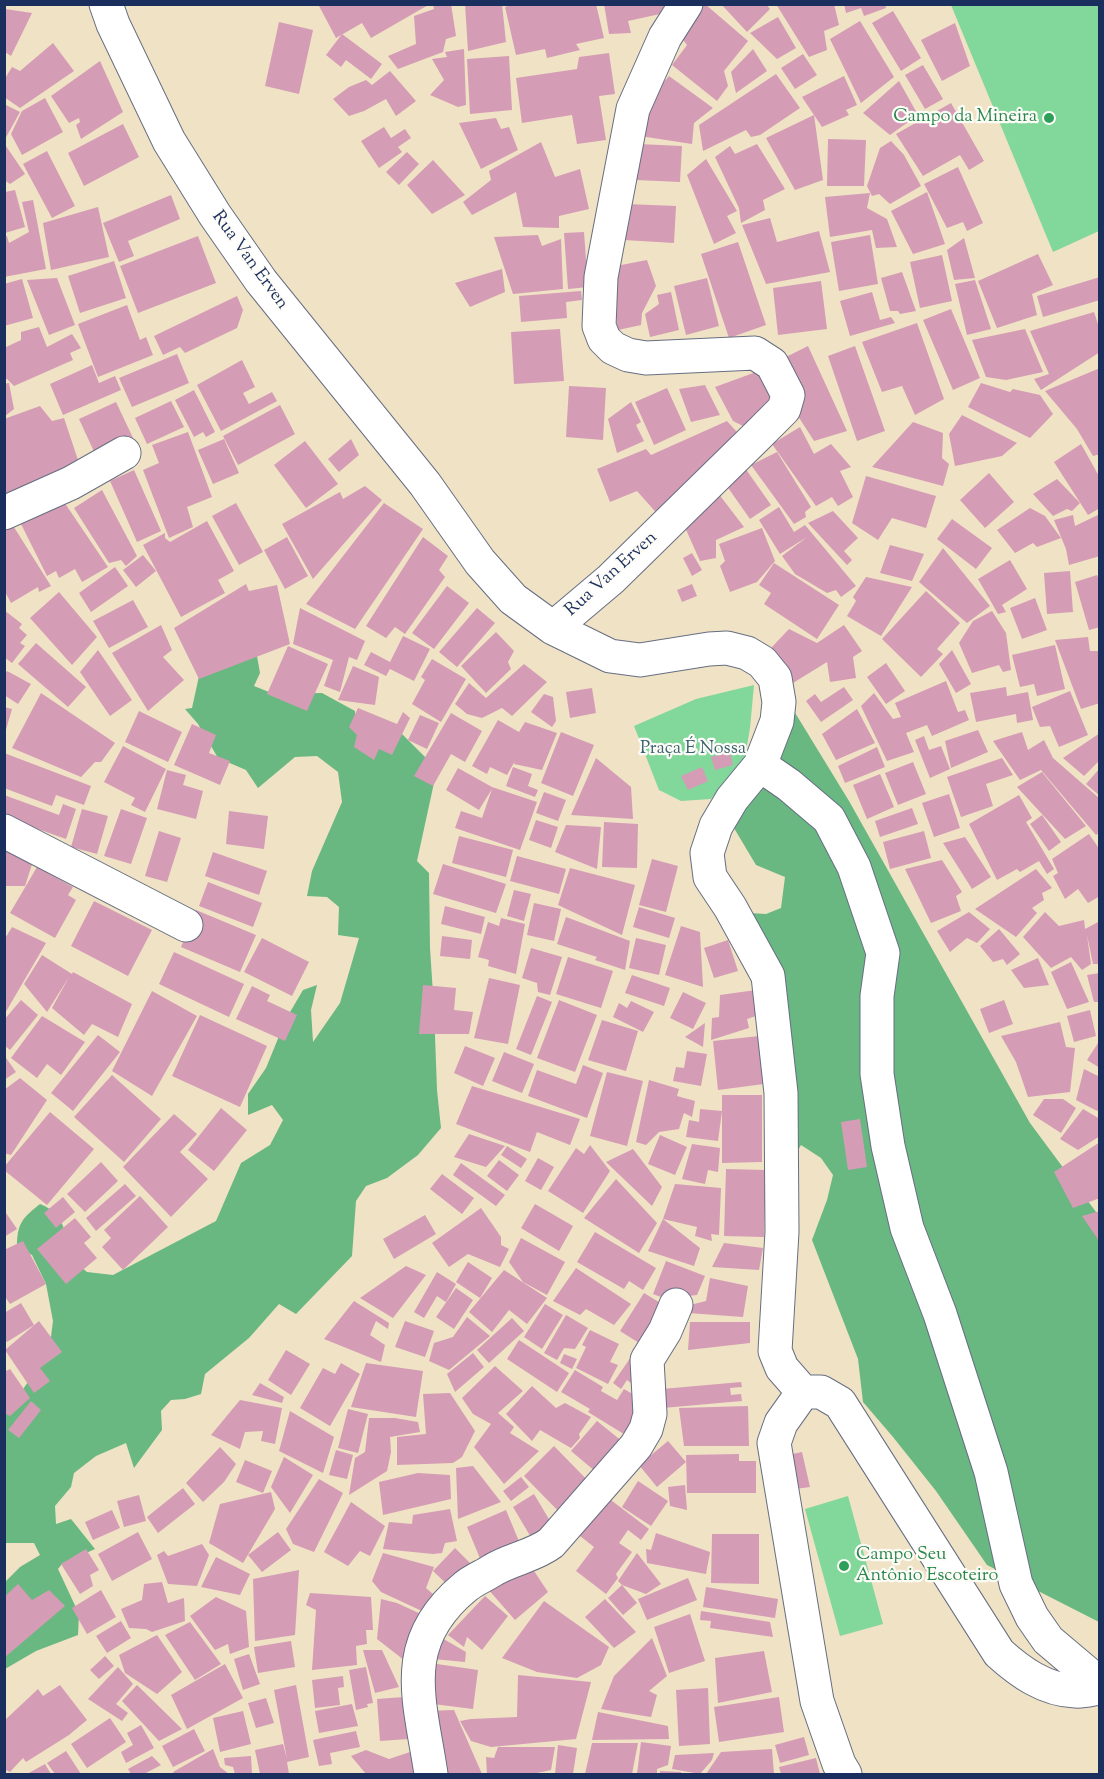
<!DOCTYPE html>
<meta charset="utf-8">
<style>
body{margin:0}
#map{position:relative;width:1104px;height:1779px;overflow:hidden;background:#f0e2c4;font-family:"Sorts Mill Goudy",serif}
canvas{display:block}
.frame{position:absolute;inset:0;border:6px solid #1b2f5e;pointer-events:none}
</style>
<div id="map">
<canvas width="1104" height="1779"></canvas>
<div class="frame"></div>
</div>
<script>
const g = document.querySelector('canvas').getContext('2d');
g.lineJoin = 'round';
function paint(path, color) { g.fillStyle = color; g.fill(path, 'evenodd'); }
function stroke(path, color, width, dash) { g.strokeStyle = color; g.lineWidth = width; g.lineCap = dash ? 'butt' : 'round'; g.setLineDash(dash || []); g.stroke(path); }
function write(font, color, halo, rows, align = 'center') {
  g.font = font + ' "Sorts Mill Goudy",serif'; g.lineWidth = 4.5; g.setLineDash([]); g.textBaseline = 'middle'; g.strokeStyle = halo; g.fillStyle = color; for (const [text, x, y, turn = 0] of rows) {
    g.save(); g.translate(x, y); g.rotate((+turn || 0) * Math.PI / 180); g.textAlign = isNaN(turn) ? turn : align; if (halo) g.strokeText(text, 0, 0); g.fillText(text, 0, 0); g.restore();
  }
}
paint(new Path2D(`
 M951 5H1099V231L1053 252Z
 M754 685 750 728 745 757 711 799 681 801 659 790 634 726 696 699Z
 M848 1496 883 1624 840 1636 805 1509Z`), '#82d79a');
paint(new Path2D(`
 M257 656 260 673 254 686 274 694 322 693 355 711V726L399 731 437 769 417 861 429 873 430 948 434 1009 437 1090 441 1128 418 1155 387 1178 366 1186 356 1201 352 1256 296 1314 279 1304 249 1338 205 1374 201 1394 185 1399 171 1400 161 1411 162 1430 134 1468 126 1443 96 1456 74 1473 71 1487 55 1506 56 1524 71 1519 95 1549 62 1564 58 1569 79 1614 78 1635 36 1651 5 1669V1582L20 1567 40 1555 34 1543H5V1415L49 1352 53 1321 46 1284 32 1255 17 1247C17 1224 22 1218 40 1204 66 1214 65 1234 70 1258L87 1272 113 1275 216 1221 241 1163 270 1145 283 1120 272 1105 248 1115V1094L266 1068 286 1019 303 990 317 985 311 1010 313 1042 340 1003 359 938 338 935 339 907 327 897 307 896 312 871 342 802 338 772 317 756 295 757 258 788 246 770 218 758 198 724 185 709 192 708 199 676Z
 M786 698 849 801 1030 1123 1099 1216V1622L987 1565 936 1491 893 1437 863 1402 858 1359 812 1240 827 1200 833 1175 821 1158 801 1145 784 1175 750 913 766 914 781 908 785 877 756 865 725 813Z`), '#69b882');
paint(new Path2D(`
 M318 4H430L371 38 362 23 336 38Z
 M433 4H451L456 36 446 39 443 52 398 69 388 56 416 44 414 16 434 9Z
 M465 4H502L506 42 468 51Z
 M514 4H596L604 38 576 44 580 50 547 58 545 49 516 55 505 7Z
 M604 4H665L660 14 628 21 631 33 609 34Z
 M696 4H705L748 41 724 71 728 86 717 101 672 65 687 45 677 32Z
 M721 4H766L770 9 747 32Z
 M776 4H834L839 25 824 31 827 50 809 57Z
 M844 4H885L886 8 864 16 861 8 846 13Z
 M5 9 32 13 11 56 5 52Z
 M893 11 921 58 901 71 872 23Z
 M778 17 796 48 777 59 750 33Z
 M860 21 894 77 861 103 830 39Z
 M279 22 313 30 299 94 265 86Z
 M955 23 970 66 942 81 921 40Z
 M342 34 382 64 371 79 346 60 341 67 326 55Z
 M53 43 74 71 20 108 4 97V80L12 67 20 71Z
 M464 49 466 105 458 107 430 95 444 80 432 59 447 57 445 52Z
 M753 49 767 71 736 93 731 72Z
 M609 53 615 94 599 96 606 140 577 144 572 115 522 123 516 78 577 69 579 57Z
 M803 54 817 75 795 89 781 68Z
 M509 56 512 110 470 114 467 59Z
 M100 61 123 112 81 139 76 125 80 122 79 118 69 123 51 96Z
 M923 65 943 99 925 109 905 75Z
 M390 71 416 101 396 116 386 99 364 111 349 116 333 99 349 87 366 80 372 85Z
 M776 74 800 108 760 135 751 137 746 130 703 151 699 125Z
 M669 76 713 108 694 123 692 144 640 136 653 95Z
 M844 76 857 105 846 110 849 115 822 127 802 97Z
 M899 81 918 115 890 135 863 113Z
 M45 98 63 132 22 155 11 134 22 111Z
 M951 103 984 161 969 170 960 155 923 176 896 134Z
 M4 104 20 112 4 141Z
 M814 115 823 180 795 190 766 138Z
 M496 118 501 129 509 127 518 150 481 169 459 123Z
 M123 124 139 157 84 186 68 153Z
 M384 127 391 138 405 129 411 138 398 147 402 152 379 168 361 141Z
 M828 139 866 140 864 186H827Z
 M891 141 904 155 921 186 890 204 879 194 872 196 867 186 880 148Z
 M541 142 555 177 580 169 589 209 559 216V228L523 227 516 192 472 215 463 202 491 180 489 171Z
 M638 144 682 146 680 182 636 180Z
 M757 144 785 189 763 200 765 210 741 223 739 208 715 157 730 146 735 154Z
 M6 146 25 174 10 184 4 180V148Z
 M47 151 75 206 52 218 23 164Z
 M407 152 419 164 399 185 386 172Z
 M706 159 737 211 727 216 736 233 714 244 687 175Z
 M433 160 465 195 432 214 407 185Z
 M958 167 983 223 967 231 963 222 947 228 924 184Z
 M15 190 25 227 5 233V192Z
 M927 192 945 244 913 254 891 211Z
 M870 193 867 208 887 219 897 247 876 248 872 230 830 237 825 197Z
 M171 195 180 219 128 241 134 256 119 262 103 223Z
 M33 200 46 269 4 277V237L7 236 9 243 29 232 22 202Z
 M626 204 676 206 674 243 624 240Z
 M98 207 109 257 51 270 43 223Z
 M770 218 777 242 819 231 830 272 766 284 742 225Z
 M584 232 588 287 568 289 564 233Z
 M538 235 542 246 561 239 563 289 513 294 494 237Z
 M870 235 878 284 839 291 831 242Z
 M198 236 216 283 138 313 120 266Z
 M964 238 975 278 954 280 947 250Z
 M738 242 766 325 729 338 701 254Z
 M1038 254 1053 285 1032 294 1037 315 997 328 978 281Z
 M942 255 952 301 920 308 910 262Z
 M647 260 656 286 642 313 641 325 618 330 613 298 611 267Z
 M114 261 126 298 80 313 68 276Z
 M502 269 505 292 470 307 455 283Z
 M902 272 916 311 900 314 898 311H890L881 278Z
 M1100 277V300L1043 317 1037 296Z
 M57 278 75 325 49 335 27 280Z
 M707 278 719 326 686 335 674 286Z
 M22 279 33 318 4 326V284Z
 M975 280 991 329 967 335 955 284Z
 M821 281 827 329 778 335 773 288Z
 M581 291 582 300 566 302 567 318 521 322 519 296Z
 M671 292 679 330 650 337 645 314 659 304 657 295Z
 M872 292 880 320 891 317 895 323 850 336 840 301Z
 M237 296 243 310 237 328 185 353 180 347 163 355 154 336Z
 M127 305 140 340 146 337 153 355 98 377 78 324Z
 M951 309 980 378 953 390 923 320Z
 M1094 312 1100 330V352L1041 390 1034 379 1049 374 1030 331Z
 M917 323 944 399 915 415 902 386 882 392 862 342Z
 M39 327 47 347 72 334 81 348 70 353 73 360 14 386 7 379H4V348L21 340V332Z
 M560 329 564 381 514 384 511 332Z
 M1025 329 1043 372 1006 380 986 377 972 340Z
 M808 346 847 431 814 441 796 413 780 360Z
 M855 346 885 431 857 441 828 356Z
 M177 354 189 383 132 407 119 378Z
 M242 360 255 387 243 393 249 404 272 392 277 401 221 431 197 385Z
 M92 365 99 383 115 376 121 390 63 415 50 384Z
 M767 368 775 405 751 430 733 421 715 387Z
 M1100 368V454L1093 456 1077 429 1045 391Z
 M9 383 14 409 4 417V384Z
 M981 383 1010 392 1013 389 1040 395 1053 414 1030 438 968 407Z
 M705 385 720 415 691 422 679 389Z
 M569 386 606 388 603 440 566 437Z
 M667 388 686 430 654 445 635 402Z
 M194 390 215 432 206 437 203 432 194 437 175 400Z
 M171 401 184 427 147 444 135 418Z
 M116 402 134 440 97 458 79 419Z
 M631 402 641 422 636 425 644 441 617 453 608 419Z
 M280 405 295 434 238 465 223 436Z
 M40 406 52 421 64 418 83 475 4 500V419Z
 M962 415 1017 443 1002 456 955 466 949 434Z
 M727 421 745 441 661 518 637 491 610 502 597 469 646 449 651 455Z
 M913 422 943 433 942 458 949 464 943 486 872 467Z
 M800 427 814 454 831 444 851 467 840 471 853 497 838 506 832 497 816 506 772 444Z
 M188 432 212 497 187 507 193 527 169 538 143 470 159 463 152 445Z
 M224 439 239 473 213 484 198 450Z
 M351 439 359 455 339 472 328 459Z
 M305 441 338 484 306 508 274 465Z
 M1081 444 1100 478V508L1088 515 1054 462Z
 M777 452 811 507 805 512 806 517 794 524 751 465Z
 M745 468 771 505 750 519 724 482Z
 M134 470 161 531 137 542 110 481Z
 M989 473 1014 502 985 528 960 500Z
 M866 476 936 496 926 528 892 518 878 540 852 523Z
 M1057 479 1080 503 1072 511 1067 509 1053 516 1033 494Z
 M365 486 382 500 313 579 282 524 340 492 343 499Z
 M102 490 137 556 126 566 121 560 109 563 74 508Z
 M718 493 744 527 716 540V558L700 561 683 523Z
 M60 496 108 567 82 582 75 569 59 578 56 571 47 576 16 514Z
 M236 503 263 552 239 565 212 516Z
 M384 503 423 529 355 629 306 604Z
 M779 507 794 532 805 525 856 586 841 597 836 590 827 593 795 574 782 556 807 537 780 554 759 520Z
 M1030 508 1045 516 1061 538 1037 547 1033 543 1015 553 997 530Z
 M833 511 858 538 844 551 852 560 847 565 808 523Z
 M1100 514V556L1069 565 1066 549 1054 520 1073 515 1075 526Z
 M7 516 51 586 39 592 38 587 11 603 4 590V517Z
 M952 519 992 548 976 569 937 539Z
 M207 521 234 571 218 580 225 593 181 617 143 545 165 533V538L170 542Z
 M762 528 775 561 757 582 730 592 720 566 725 561 719 544Z
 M287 537 308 576 285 589 264 550Z
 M423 537 448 556 439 570 445 577 405 634 395 627 386 638 366 626Z
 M890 545 924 554 912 581 880 573Z
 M943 548 990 606 967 623 919 582Z
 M692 553 702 570 692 576 683 558Z
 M143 555 156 571 136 587 123 570Z
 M1010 560 1027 589 1002 605 1006 612 998 614 978 579Z
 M774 563 839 605 817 639 764 604 771 593 759 585Z
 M115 567 128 586 91 612 79 593Z
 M1070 571 1073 612 1047 614 1044 573Z
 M1097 575 1100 582V627L1089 630 1075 582Z
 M866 577 912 587 881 636 847 616 856 601 853 597Z
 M246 584 249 591 277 585 290 644 199 679 174 628Z
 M692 584 697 596 682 602 677 590Z
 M447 586 469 603 434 649 412 633Z
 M926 591 960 623 937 649 943 654 921 677 882 639Z
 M59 592 97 637 72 665 30 618Z
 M1035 598 1047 630 1022 639 1010 608Z
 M133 600 148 627 109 648 93 621Z
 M300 608 365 641 357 660 349 657 340 692 324 686 333 660 293 644Z
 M477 608 495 623 457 667 439 652Z
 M4 610 22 624 19 628 27 635 20 643 25 646 12 663 4 657Z
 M992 611 1006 633 1011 670 1003 672 999 665 972 673 959 643 973 621Z
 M161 625 172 650 163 657 184 680 148 711 112 653Z
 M844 625 862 651 853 657 856 678 830 682 827 662 793 683 772 647 789 629 817 643Z
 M496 632 514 651 508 662 511 669 486 693 461 666Z
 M403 636 430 649 414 681 390 669 386 676 364 665 371 652 390 662Z
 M1088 637 1090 651H1100V703L1081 709 1055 640Z
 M36 643 86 687 68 707 18 664Z
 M1055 645 1065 689 1037 696 1034 684 1020 687 1012 655Z
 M288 646 328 664 307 711 267 694Z
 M98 650 132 700 110 716 80 672Z
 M952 650 971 684 956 693 939 664Z
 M432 659 466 679 441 722 412 704 425 680 421 677Z
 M886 663 905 691 886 704 867 677Z
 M524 664 547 682 512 716 502 708 482 718 467 714 455 704 469 683 486 698Z
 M353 666 379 677 375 705 338 700Z
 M7 671 31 684 18 704 4 695V675Z
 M946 681 958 712 965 710 969 720 932 736 927 725 906 733 914 752 887 761 861 706 874 693 893 719 901 717 895 703Z
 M844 687 853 700 821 722 806 701 815 694 821 702Z
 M1006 687 1007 696 1028 692 1033 720 1017 723 1016 714 976 722 970 693Z
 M592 688 596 713 570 718 566 692Z
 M1070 691 1088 735 1059 747 1050 726 1040 727 1032 707Z
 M41 693 115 743 101 762H95L81 777 12 748Z
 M544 694 553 697 556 721 552 727 531 712Z
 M4 707 12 709 5 733H4Z
 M358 708 397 724 403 712 410 718 392 755 379 749 374 760 354 747 357 735 349 727Z
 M857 709 875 743 836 760 822 734Z
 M139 711 182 732 168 762 125 742Z
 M451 713 482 731 465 762 451 754 433 786 414 776Z
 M420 715 439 723 427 749 408 740Z
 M498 720 519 732 525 722 557 733 542 770 514 764 515 761 507 775 490 767 487 774 472 766Z
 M192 724 216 735 209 753 230 761 220 785 174 765Z
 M978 730 988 752 951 768 945 741Z
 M561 732 594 745 573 796 541 783Z
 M1022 732 1028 750 1044 740 1053 758 1100 799V832L1096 835 1041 770 1020 780 993 741Z
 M1100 733V760L1084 776 1063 758Z
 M924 736 929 750 941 746 950 769 930 778 915 740Z
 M123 746 166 769 145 812 131 805 135 798 104 782Z
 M877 747 885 767 845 783 838 766Z
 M730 752 733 765 715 770 711 757Z
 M4 753 91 786 84 805 56 795 52 806 4 788Z
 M596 758 631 787 633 819 571 815Z
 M1002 758 1013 775 986 784 993 806 961 817 947 777Z
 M913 762 926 794 898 805 885 773Z
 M513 767 532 774 528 786 538 790 535 797 506 786Z
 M702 767 708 781 688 790 681 776Z
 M458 768 492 787 537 802 520 850 455 828 461 811 482 818 492 789 479 810 446 790Z
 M1100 768V796L1086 784Z
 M167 770 186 775 183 785 203 791 196 819 157 809Z
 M1042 772 1086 826 1065 839 1017 787Z
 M880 774 894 807 867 819 853 785Z
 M544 792 566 800 558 821 536 813Z
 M949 794 960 828 934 837 922 803Z
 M4 795 59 815 63 804 76 809 66 839 4 817Z
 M1019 795 1032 818 1026 822 1054 869 1047 874 1039 861 1020 872 1017 869 997 880 969 824Z
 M912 808 918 824 880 837 875 821Z
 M82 809 108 816 97 854 71 847Z
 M121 809 147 818 131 864 104 856Z
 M229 811 268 816 264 849 226 844Z
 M1042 815 1061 842 1049 851 1030 824Z
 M536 820 558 827 551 848 529 840Z
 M604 822 638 824 637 868 602 867Z
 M566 825 601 827 597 869 555 852Z
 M159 831 181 838 167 882 145 876Z
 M924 831 931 858 890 869 883 842Z
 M1089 834 1100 850V896L1088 903 1078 889 1065 899 1053 876 1058 873 1052 859Z
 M459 836 513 850 506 877 452 863Z
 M4 837 35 855 25 886H4Z
 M965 837 991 877 972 889 943 843Z
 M213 852 267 871 259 895 205 876Z
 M517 856 566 869 559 894 510 881Z
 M652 859 678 866 666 912 639 905Z
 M942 860 962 892 956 896 961 911 931 923 905 869Z
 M443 864 506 884 496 913 433 894Z
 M37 867 73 887 68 895 76 900 55 938 10 913Z
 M570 868 635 885 622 935 558 905Z
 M1036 869 1052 888 1042 893 1044 900 1032 908 1037 913 1016 937 975 909Z
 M208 882 262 903 253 927 199 906Z
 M514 890 531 894 524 921 507 916Z
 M94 901 152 930 128 976 71 946Z
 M534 903 561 909 554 941 527 935Z
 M445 906 485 917 481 934 441 924Z
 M639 907 675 918 669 938 633 927Z
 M196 910 256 935 240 972 181 947Z
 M969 912 990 929 977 943 967 938 950 952 937 931Z
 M1045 912 1059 926 1084 920 1085 929 1100 921V964H1093L1087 935 1091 964 1082 970 1071 957 1051 968 1023 937Z
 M566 917 630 941 625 970 595 960 597 957 557 944Z
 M501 918 525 924 516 974 488 966 489 960 478 957 488 922 499 926Z
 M681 926 700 932 703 987 665 975Z
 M12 927 46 943 4 1015V940Z
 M999 929 1020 954 1007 965 1003 959 993 962 980 946Z
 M442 936 472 940 470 959 440 956Z
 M262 938 309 962 292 996 244 972Z
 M636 938 666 945 659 975 629 968Z
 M728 940 738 971 714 978 704 948Z
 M531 948 562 957 550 995 538 992 537 983 522 978Z
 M174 952 244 984 229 1017 159 984Z
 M42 955 72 974 73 972 132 1004 118 1037 92 1024 84 1035 52 1008 69 977 47 1012 24 984Z
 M568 957 613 971 601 1008 556 994Z
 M1038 958 1049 985 1024 988 1011 970Z
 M1071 962 1089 1002 1067 1009 1051 972Z
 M1100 973V1002H1094L1087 975Z
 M632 975 670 988 664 1006 625 993Z
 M489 978 520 985 508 1044 474 1038Z
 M423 985 456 988 454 1010 473 1012 469 1034H419Z
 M252 986 270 995 267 1001 297 1015 285 1041 236 1019Z
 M756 990V1016L747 1019 749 1028 711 1040 712 1018 719 1017 720 995Z
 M152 991 197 1016 152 1096 112 1071Z
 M683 992 706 1003 693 1029 670 1018Z
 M537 996 552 1002 531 1055 516 1049Z
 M21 1000 38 1015 10 1050 4 1045V1020Z
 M559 1000 597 1015 575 1072 537 1058Z
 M1004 1000 1013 1024 989 1033 980 1009Z
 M631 1001 654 1012 643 1032 613 1017 619 1003 627 1008Z
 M1090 1010 1096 1036 1074 1042 1067 1016Z
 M200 1015 267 1046 240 1107 172 1076Z
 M42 1016 85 1042 61 1075 47 1064 37 1078 11 1058Z
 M602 1020 638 1031 626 1071 588 1060Z
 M1060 1022 1066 1047 1075 1048 1070 1092 1028 1097 1016 1062 1001 1036Z
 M705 1023 703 1047 685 1037Z
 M98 1035 120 1052 73 1111 51 1093Z
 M759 1036 764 1084 718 1090 713 1041Z
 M1100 1040V1068L1087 1060Z
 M465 1046 495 1058 483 1086 454 1073Z
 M687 1051 707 1054 701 1086 673 1081 676 1067 684 1068Z
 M504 1052 534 1064 522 1093 492 1081Z
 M4 1055 16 1072 4 1080Z
 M583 1065 603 1073 587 1118 528 1096 537 1070 576 1084Z
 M1084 1069 1100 1077V1108L1097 1111 1076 1100Z
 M607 1072 643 1081 627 1146 590 1136Z
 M112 1075 161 1119 124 1162 74 1117Z
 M20 1078 47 1100 11 1155 4 1153V1090Z
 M649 1080 679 1089 677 1096 695 1101 692 1117 684 1113 679 1129 659 1132 646 1145 636 1142Z
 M472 1086 580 1119 570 1145 537 1132 530 1152 456 1124Z
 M722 1095H762V1162L722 1163Z
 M1044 1099H1063L1076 1108 1061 1133 1033 1115Z
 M221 1108 247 1130 214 1171 188 1150Z
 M700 1109 722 1111 718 1141 686 1137 689 1120 699 1122Z
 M1083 1109 1100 1119V1136L1078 1150 1060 1139Z
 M50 1112 94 1149 47 1205 4 1170V1167Z
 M174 1114 197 1134 180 1152 208 1179 171 1217 123 1167Z
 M860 1119 867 1167 848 1170 841 1122Z
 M469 1134 505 1146 486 1167 454 1157Z
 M660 1135 687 1147 675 1175 648 1164Z
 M1100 1142V1198L1073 1208 1054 1172Z
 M692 1144 720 1148 718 1172 708 1170 705 1184 682 1179Z
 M590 1145 610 1171 583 1213 548 1191 576 1148 584 1154Z
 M507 1146 527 1159 521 1168 501 1155Z
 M633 1149 662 1187 652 1206 606 1162Z
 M538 1158 554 1167 541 1190 525 1181Z
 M499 1160 519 1175 507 1191 487 1176Z
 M101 1162 118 1181 85 1212 67 1194Z
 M461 1163 505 1195 496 1206 453 1175Z
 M726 1169 766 1170 764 1237 724 1236Z
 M442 1174 474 1198 462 1214 430 1189Z
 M616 1179 657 1223 639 1253 584 1218Z
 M125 1184 136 1196 96 1231 86 1218Z
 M675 1184 721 1188 719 1235 711 1234 712 1241 695 1236 697 1227 663 1219 700 1248 694 1266 648 1251 663 1219Z
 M140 1196 168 1227 123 1270 102 1247 111 1238 104 1230Z
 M63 1197 75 1212 56 1228 44 1213Z
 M535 1204 573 1226 559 1251 521 1228Z
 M481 1208 501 1237V1245L509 1249 500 1267 468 1254 449 1267 432 1243Z
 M4 1210 17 1229 4 1237Z
 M1100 1211V1243L1099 1244 1097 1238 1082 1216Z
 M425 1215 436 1234 394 1259 383 1239Z
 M75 1218 91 1237 84 1243 97 1258 66 1284 37 1249Z
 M595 1232 656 1268 643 1290 629 1281 624 1289 577 1262Z
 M521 1238 565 1262 547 1295 523 1282 509 1262Z
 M23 1241 46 1284 10 1304 4 1295V1250Z
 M724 1243 763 1248 759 1270 712 1267Z
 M666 1261 705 1276 697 1295 688 1296 684 1306 653 1294Z
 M468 1262 492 1278 480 1298 456 1282Z
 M406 1266 426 1275 393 1318 360 1298Z
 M576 1268 631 1304 614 1325 586 1309 580 1315 553 1301Z
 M504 1270 547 1298 527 1324 509 1310 492 1332 469 1312Z
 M437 1272 456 1284 446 1302 437 1296 424 1318 414 1312Z
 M710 1278 748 1286 743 1317 688 1313 690 1305 706 1301Z
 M456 1288 473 1300 454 1329 436 1317Z
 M644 1293 672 1310 647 1348 620 1331Z
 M354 1301 389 1323 388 1329 376 1321 370 1335 385 1345 381 1362 324 1339Z
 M21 1303 34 1325 7 1342 4 1338V1313Z
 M545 1304 563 1315 542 1349 524 1337Z
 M566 1315 588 1328 575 1349 564 1348 557 1360 544 1353Z
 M467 1317 490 1336 449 1370 429 1361 434 1343 453 1337Z
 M512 1318 524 1331 489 1363 477 1350Z
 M39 1321 62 1352 40 1368 50 1381 34 1393 5 1350Z
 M405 1321 434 1331 425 1357 395 1347Z
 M690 1322H750V1343L688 1350Z
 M590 1330 619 1344 610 1362 618 1365 608 1384 576 1368 586 1347 582 1345Z
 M519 1340 569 1373 557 1392 507 1359Z
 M286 1350 310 1364 291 1395 268 1380Z
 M473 1353 484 1367 455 1392 447 1374Z
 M564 1354 577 1359 572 1369 560 1363Z
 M631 1357 644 1366 632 1384 627 1380 621 1389 613 1383Z
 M341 1363 360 1374 330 1426 300 1408 323 1368 335 1374Z
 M366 1363 423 1371 416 1417 351 1407Z
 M495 1366 523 1391 498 1413 514 1427 510 1433 539 1451 504 1484 474 1447 491 1424 473 1414 462 1398Z
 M10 1369 30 1398 10 1416 4 1413V1372Z
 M575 1370 603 1387 601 1391 617 1400 624 1389 648 1403 627 1436 588 1412 590 1409 561 1392Z
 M741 1382 742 1387 730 1388 731 1395 741 1394 742 1401 663 1408 662 1389Z
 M260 1383 284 1397 282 1403 252 1395Z
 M532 1386 556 1408 565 1403 591 1417 579 1434 580 1438 571 1448 540 1430 532 1441 506 1414Z
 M450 1393 475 1431 462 1457 453 1463 397 1465V1437L426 1434 423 1394Z
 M240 1400 282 1408 275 1444 261 1441 263 1431 245 1432 240 1449 211 1435Z
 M31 1401 41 1410 19 1438 8 1430Z
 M748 1406 749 1446H684L679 1408Z
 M348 1409 368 1414 358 1453 338 1448Z
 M290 1411 334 1437 323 1473 279 1451Z
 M369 1418H395L418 1422 420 1432 390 1437 391 1452 387 1471 349 1495 355 1458 365 1452Z
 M597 1421 628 1446 602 1477 571 1451Z
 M668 1441 686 1462 657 1487 639 1465Z
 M554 1446 596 1489 566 1519 524 1476Z
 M220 1447 236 1464 224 1482 203 1502 186 1483Z
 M336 1450 353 1455 347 1479 329 1475Z
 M802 1452 810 1487 795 1489 788 1455Z
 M739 1454V1461H756V1493H687L686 1455Z
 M284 1457 313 1475 290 1513 271 1487Z
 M245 1460 272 1471 263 1493 236 1482Z
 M473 1466 501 1502 458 1519 456 1468Z
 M418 1473 450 1475 451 1499 383 1515 379 1482Z
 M521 1477 529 1487 511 1501 503 1491Z
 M319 1479 343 1493 314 1552 293 1544 286 1529Z
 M638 1481 668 1501 651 1526 622 1507Z
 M685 1485 687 1510 670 1506 668 1487Z
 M183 1488 195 1504 158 1533 147 1517Z
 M271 1492 275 1509 243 1563 209 1543 220 1504Z
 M534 1494 556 1531 535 1544 513 1507Z
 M603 1494 649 1529 641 1540 628 1530 619 1543 632 1552 616 1574 618 1578 606 1594 576 1571 594 1547 575 1532Z
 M139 1495 146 1521 124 1527 117 1501Z
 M351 1502 385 1526 370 1556 360 1551 348 1566 324 1552Z
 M450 1509 457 1541 445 1543 442 1553 433 1554 383 1549 389 1522 412 1524 413 1515Z
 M112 1510 120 1528 93 1540 85 1522Z
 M506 1510 523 1551 484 1568 467 1527Z
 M138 1532 152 1559 112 1581 98 1554Z
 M278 1532 291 1550 262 1572 248 1555Z
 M656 1533 710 1552 706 1574 647 1563 646 1549 651 1550Z
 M712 1534H759V1584L711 1583Z
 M202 1544 209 1555 197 1586 168 1584 157 1555 164 1551 168 1556Z
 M455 1548 478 1571 456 1593 433 1571Z
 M86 1549 99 1570 90 1575 93 1586 80 1594 61 1564Z
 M383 1553 434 1567 426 1588 434 1595 424 1612 381 1592 372 1581Z
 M637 1553 661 1584 646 1594 622 1585 618 1581Z
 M216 1557 250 1574 240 1595 201 1587Z
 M532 1568 548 1592 515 1620 487 1588Z
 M299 1570 295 1635 255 1641 253 1579Z
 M688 1578 697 1600 647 1620 638 1599Z
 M162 1582 168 1603 184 1598 185 1621 152 1632 146 1629 129 1628 121 1609 142 1600 144 1584Z
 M18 1584 32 1600 49 1590 65 1606 4 1658V1597Z
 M622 1585 637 1603 623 1615 608 1598Z
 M706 1587 778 1599 775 1618 703 1607Z
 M101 1590 116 1617 87 1634 72 1608Z
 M310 1593 371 1597 373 1630H366L367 1644 356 1646 357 1665 312 1670 316 1610 306 1605Z
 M485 1596 508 1616 482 1650 467 1637 464 1647 448 1635Z
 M216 1597 246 1611 249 1647 230 1654 228 1644 215 1650 190 1616Z
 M381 1599 397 1603 423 1615 409 1664 377 1639Z
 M605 1599 636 1632 614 1648 585 1617Z
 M544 1601 609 1647 601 1665 577 1678 537 1672 502 1658Z
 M701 1611 770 1622 773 1637 710 1628 711 1621 700 1620Z
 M690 1614 705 1661 669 1673 654 1627Z
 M121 1621 131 1638 107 1653 96 1636Z
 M190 1622 221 1664 195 1680 165 1635Z
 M435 1634 466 1652 465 1662 433 1659Z
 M157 1635 182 1672 157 1694 125 1673 119 1655Z
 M652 1638 667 1676 649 1691 657 1695 651 1717 601 1709 614 1676Z
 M291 1641 295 1667 258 1673 254 1647Z
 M363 1650H382L399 1687 375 1693Z
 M764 1651 772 1692 718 1703 715 1658Z
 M249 1654 260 1684 243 1690 234 1659Z
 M105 1656 114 1666 99 1679 90 1670Z
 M430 1663 478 1670 473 1709 425 1703Z
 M225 1664 243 1698 187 1729 171 1695Z
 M118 1667 133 1684 116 1704 128 1713 122 1721 88 1699Z
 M366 1667 373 1703 367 1704 368 1707 356 1710 349 1670Z
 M518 1675 591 1682 576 1739 491 1747 471 1741 460 1721 471 1719 517 1717Z
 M343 1676 344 1687 338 1688 340 1705 315 1708 312 1680Z
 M60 1685 87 1720 69 1735 26 1762 23 1758 10 1772 4 1769V1721L38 1689 43 1696Z
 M137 1685 182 1729 159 1741 122 1701Z
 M296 1685 309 1757 287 1762 289 1774H260L255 1750 283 1744 287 1759 274 1690Z
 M708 1688 710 1744 679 1746 676 1690Z
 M404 1697 408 1739 380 1741 377 1699Z
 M779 1697 784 1732 719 1742 714 1707Z
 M266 1698 274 1723 256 1728 248 1703Z
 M352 1704 358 1726 319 1733 315 1711Z
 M454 1710 482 1774H432L427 1711Z
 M243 1711 251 1744 220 1752 213 1718Z
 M598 1712 668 1726 669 1739 592 1740Z
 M110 1718 126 1742 87 1768 71 1744Z
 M141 1725 154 1748 126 1763 121 1752 133 1745 127 1733Z
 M194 1729 205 1751 173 1767 162 1746Z
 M356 1731 360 1747 330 1753 332 1764 319 1766 313 1740Z
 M804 1737 809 1755 780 1763 775 1745Z
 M641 1742 671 1746 668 1765 657 1769V1774H637Z
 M592 1743H638L632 1774H585Z
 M558 1745 577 1748 573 1774H555Z
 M498 1747H555L551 1770 532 1774H487L486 1757 494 1758Z
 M213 1749 220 1767 229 1774H174L173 1772Z
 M419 1749 423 1774H366L351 1756 366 1750 389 1759Z
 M772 1749 774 1774H706L721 1752Z
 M66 1751 81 1774H55L47 1763Z
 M714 1753 712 1760 700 1774 672 1769 675 1755Z
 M152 1756 161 1765 144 1774H131L128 1769Z
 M251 1756 252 1774H235L233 1767 225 1765 224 1758Z
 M816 1758 820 1774H781L779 1767Z
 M45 1764 51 1774H27Z
 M660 1771 681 1772V1774H660Z`), '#d59cb6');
const minor = new Path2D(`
 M106 4 113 24 169 141 215 215 261 281 425 484 480 562 513 599 553 628 610 656 640 660 709 649 727 648 747 653 762 662 775 678 779 702 777 721 760 765 732 799 716 826 707 853 710 877 730 907 768 976 781 1093 782 1232 775 1351 782 1368 803 1392H821L840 1403 999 1653C1020 1672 1045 1690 1075 1691 1083 1692 1092 1689 1100 1688
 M4 513 71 483 124 453
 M553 628 611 579 758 435 784 409 788 395 772 364 755 353 646 358 628 355 613 348 604 339 599 326 601 277 633 109 665 37 686 4
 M760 765 789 785 829 819 854 867 883 953 877 996V1074L888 1146 907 1228 940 1314 991 1472 1016 1584 1032 1617 1048 1640 1100 1684
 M4 831 186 925
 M803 1392 781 1423 774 1443 817 1701 839 1764 845 1774
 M431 1774C420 1700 397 1643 465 1587 473 1580 484 1576 493 1570 511 1559 534 1556 551 1543L636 1446 646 1429 650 1414 647 1360 665 1331 676 1305`);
stroke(minor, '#666e82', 35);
stroke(minor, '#fff', 33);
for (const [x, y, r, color] of [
 [1049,118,6,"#2e9e5b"],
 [844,1566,6,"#2e9e5b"]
]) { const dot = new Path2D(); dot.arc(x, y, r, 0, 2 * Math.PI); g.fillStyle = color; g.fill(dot); stroke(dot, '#fdfcf7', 2); }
write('18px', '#27864d', '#fdfcf7', [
 ["Campo da Mineira",1037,118],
 ["Campo Seu",856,1556,"left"],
 ["Antônio Escoteiro",856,1577,"left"]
], 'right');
write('18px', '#1b2f5e', '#fdfcf7', [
 ["Rua Van Erven",249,261,54],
 ["Rua Van Erven",612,575,-42]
]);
write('18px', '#3a6170', '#fdfcf7', [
 ["Praça É Nossa",693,750]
]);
</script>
